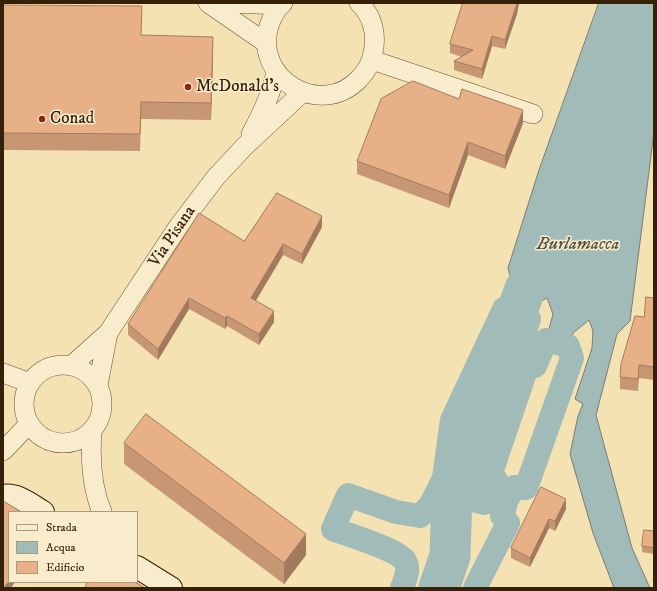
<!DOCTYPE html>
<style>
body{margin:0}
#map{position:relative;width:657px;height:591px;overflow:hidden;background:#f4e2b2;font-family:"IM FELL DW Pica",serif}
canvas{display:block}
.frame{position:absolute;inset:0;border:4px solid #352107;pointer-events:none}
.legend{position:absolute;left:8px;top:511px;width:130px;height:72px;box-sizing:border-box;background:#f8eccd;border:1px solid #aa9b7e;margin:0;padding:5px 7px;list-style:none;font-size:12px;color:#352107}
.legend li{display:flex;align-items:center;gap:8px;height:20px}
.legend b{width:20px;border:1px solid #aa9b7e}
</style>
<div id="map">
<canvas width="657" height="591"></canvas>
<div class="frame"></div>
<ul class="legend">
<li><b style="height:5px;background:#f8eccd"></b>Strada</li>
<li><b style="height:11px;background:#a1bbb8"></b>Acqua</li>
<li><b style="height:11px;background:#e7b087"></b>Edificio</li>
</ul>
</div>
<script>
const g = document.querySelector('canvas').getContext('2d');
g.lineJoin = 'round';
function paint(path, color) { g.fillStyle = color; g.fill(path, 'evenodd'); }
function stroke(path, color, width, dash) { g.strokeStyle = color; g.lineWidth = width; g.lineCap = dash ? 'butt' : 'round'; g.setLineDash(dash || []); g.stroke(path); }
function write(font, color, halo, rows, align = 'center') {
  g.font = font + ' "IM FELL DW Pica",serif'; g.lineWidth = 3; g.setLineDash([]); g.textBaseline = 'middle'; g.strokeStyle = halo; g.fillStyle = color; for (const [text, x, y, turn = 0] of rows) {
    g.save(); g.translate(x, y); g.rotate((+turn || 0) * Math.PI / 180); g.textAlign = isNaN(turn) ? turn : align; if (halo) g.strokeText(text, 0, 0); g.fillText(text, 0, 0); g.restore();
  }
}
const water = new Path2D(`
 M599 3H654V132L630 321 617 334 596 415 632 548 650 588H614L593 533 570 454 578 416 583 404 575 399 592 348 593 331 589 320 573 333 568 346 546 340 553 314 547 298 534 305 529 319 504 309 512 283 508 268 539 170Z`);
paint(water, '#a1bbb8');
stroke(water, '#767d71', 1);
stroke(new Path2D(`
 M402 588C405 580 410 569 405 561 397 549 348 535 333 529L348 495 396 512 420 516 430 506 444 478 452 420 504 309 529 319 473 470 469 484 470 495 477 501 485 503 496 480 490 476 528 364 535 366 546 340 568 346 572 358 526 488 515 487 507 499 502 516 508 523 475 588`), '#a1bbb8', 24);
stroke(new Path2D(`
 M439 588 450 556 452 492 525 289 544 265`), '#a1bbb8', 41);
const street = new Path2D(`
 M208 3 266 43
 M233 3 280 5
 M283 3C276 9 272 17 269 26 253 79 321 119 359 79 366 72 371 64 373 53 377 35 373 16 359 3
 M372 60 533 114
 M251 134C262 114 271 95 276 72
 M24 404a39 39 0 1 1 78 0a39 39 0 1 1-78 0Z
 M71 366 108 333 178 227 216 177 245 146 303 92
 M3 373 30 383
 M98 385 108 333
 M92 431C90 459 91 486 102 512
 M3 451 29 424`);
const secondary = new Path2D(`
 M3 496C17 493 31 505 43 512
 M137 567 171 588`);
stroke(street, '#655132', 20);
stroke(secondary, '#352107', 24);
stroke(street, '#f8eccd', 19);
stroke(secondary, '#f8eccd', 22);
paint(new Path2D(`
 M463 3H519L517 14 505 49 492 46 482 79 454 70V61L462 57 450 53V44Z
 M3 5 142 35 213 54 211 120 141 119 140 151 3 150Z
 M523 123 505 169 468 155 449 208 357 174V161Z
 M322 227 302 264 283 255 256 301 274 322 259 345 227 326 225 329 189 309 158 360 128 335V324L244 241Z
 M654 298V380L639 378 638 391 620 389V377L644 317Z
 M124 443 306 555 284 584 124 464Z
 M541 487 566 509 555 531 549 528 530 567 511 558V548Z
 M654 531V554L642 552V546Z`), '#c79774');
paint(new Path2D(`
 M517 3H519L517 14 505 49V40Z
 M492 36V46L482 79V69Z
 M213 37V54L211 120V103Z
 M523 110V123L505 169V156Z
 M468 142V155L449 208V195Z
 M322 216V227L302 264V254Z
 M283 244V255L251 308V298Z
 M189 298V309L158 360V349Z
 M274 311V322L259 345V334Z
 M227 316V326L225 329V318Z
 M566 499V509L555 531V521Z
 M549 519V528L530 567V558Z
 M306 534V555L284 584V563Z
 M9 581V582H15L11 588H4Z`), '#a27b5e');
const building = new Path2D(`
 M463 3H517L505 40 492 36 482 69 454 61 473 50 450 44Z
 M3 5 142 6 141 35 213 37 211 103 141 102 140 134 3 133Z
 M413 81 459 99 462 89 523 110 505 156 468 142 449 195 357 161 381 99Z
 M277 193 322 216 302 254 283 244 251 298 274 311 259 334 227 316 225 318 189 298 158 349 128 324 199 213 244 241Z
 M646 297 654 298V367L639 365 638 379 620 377 621 364 635 316 644 317Z
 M146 414 306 534 284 563 124 443Z
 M541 487 566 499 555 521 549 519 530 558 511 548Z
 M5 502 21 512H9V581L4 588H3V504Z
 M644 530 654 531V548L642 546Z
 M88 582H135L145 588H85Z`);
paint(building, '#e7b087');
stroke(building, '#a27b5e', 1);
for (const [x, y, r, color] of [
 [188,87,4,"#8f2418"],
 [42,119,4,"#8f2418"]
]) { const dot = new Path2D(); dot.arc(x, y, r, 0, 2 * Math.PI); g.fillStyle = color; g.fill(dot); stroke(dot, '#f8eccd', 1.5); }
write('17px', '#352107', '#f8eccd', [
 ["McDonald's",196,87],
 ["Conad",50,119]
], 'left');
write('17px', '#352107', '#f8eccd', [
 ["Via Pisana",173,237,-56]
]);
write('italic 18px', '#554f3c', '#f8eccd', [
 ["Burlamacca",578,245]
]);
</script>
